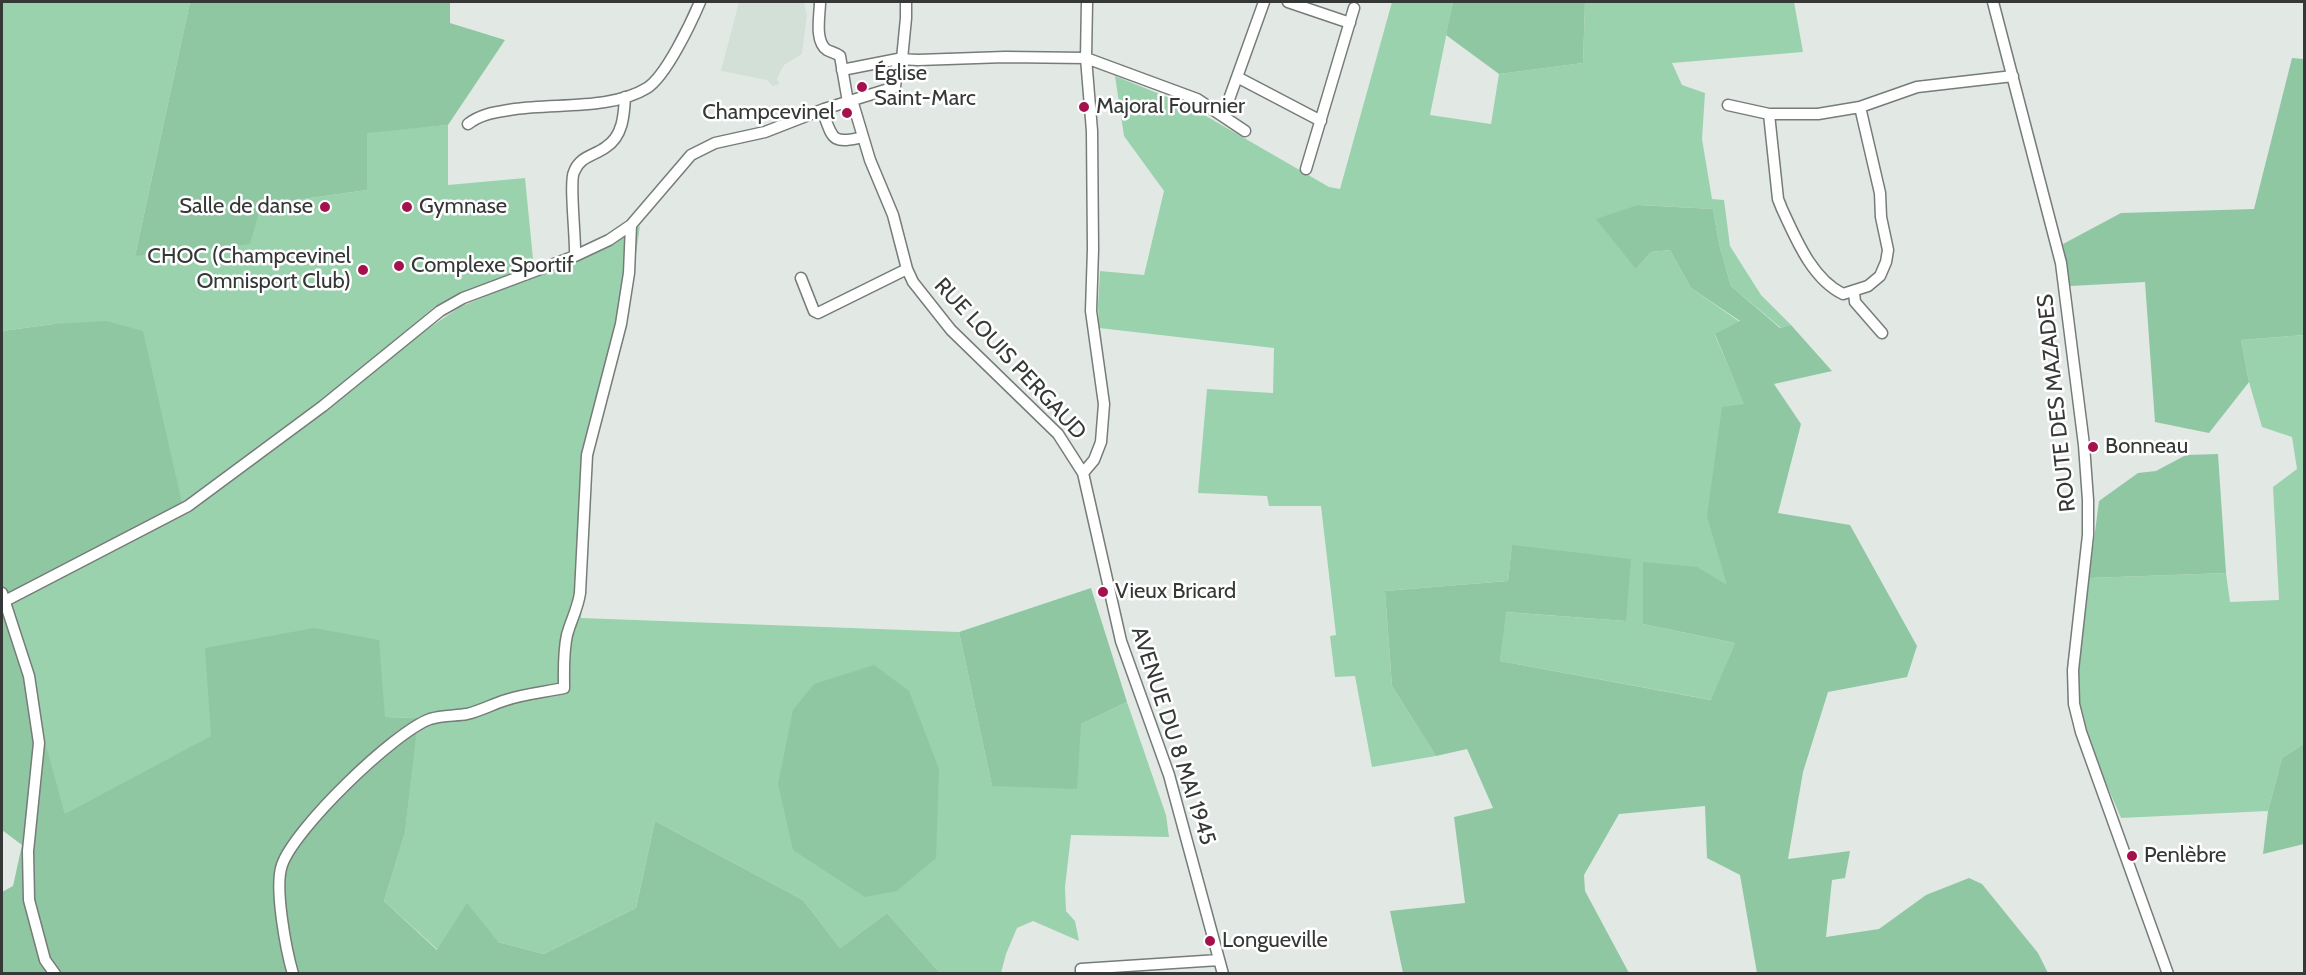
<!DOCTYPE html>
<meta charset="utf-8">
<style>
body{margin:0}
#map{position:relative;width:2306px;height:975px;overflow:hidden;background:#e2e9e4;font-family:Cabin,sans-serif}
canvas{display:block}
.frame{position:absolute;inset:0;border:3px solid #353836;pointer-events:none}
</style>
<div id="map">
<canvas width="2306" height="975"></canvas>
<div class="frame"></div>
</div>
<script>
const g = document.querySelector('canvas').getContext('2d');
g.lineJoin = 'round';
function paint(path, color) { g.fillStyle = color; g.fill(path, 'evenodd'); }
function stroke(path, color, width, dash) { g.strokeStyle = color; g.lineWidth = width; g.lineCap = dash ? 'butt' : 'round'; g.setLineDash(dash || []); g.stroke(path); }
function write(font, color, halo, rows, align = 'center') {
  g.font = font + ' Cabin,sans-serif'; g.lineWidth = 5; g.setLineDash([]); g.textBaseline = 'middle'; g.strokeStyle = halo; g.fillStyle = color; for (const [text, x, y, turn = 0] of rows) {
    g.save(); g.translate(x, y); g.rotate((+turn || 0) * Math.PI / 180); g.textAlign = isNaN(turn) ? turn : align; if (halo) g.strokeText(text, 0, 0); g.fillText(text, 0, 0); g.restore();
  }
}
paint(new Path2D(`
 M739 2H804L807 15 802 54 784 65 777 78 779 84 773 86 767 80 721 71Z`), '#d2e0d7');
paint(new Path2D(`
 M2 2H190L135 256 261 205 367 190V132L448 125V185L525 178 534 269 433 308 330 395 460 307 611 243 640 226 623 341 594 447 581 618 959 632 992 786 1081 724 1127 702 1166 815 1169 837 1071 835 1065 887 1066 911 1075 921 1079 941 1033 921 1017 928 1006 954 1001 973H940L887 913 840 948 803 900 655 821 636 908 544 954 498 942 438 950 384 901 405 833 417 718 385 717 212 736 65 815 5 601 54 324 2 331Z
 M1392 2H1453L1430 115 1491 124 1499 74 1583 63 1585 2H1794L1803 52 1672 63 1682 85 1705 93 1702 139 1712 199 1724 200 1730 246 1761 295 1791 325 1781 328 1731 286 1719 244 1713 209 1638 205 1636 269 1651 252 1670 250 1691 288 1740 322 1715 335 1745 405 1727 586 1643 624 1735 643 1712 700 1500 661 1505 612 1626 621 1512 546 1508 581 1385 591 1392 686 1436 756 1372 767 1355 676 1335 677 1330 636 1336 635 1321 506H1269L1267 496 1198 493 1207 389 1273 393 1274 348 1099 328 1098 306 1100 271 1144 275 1164 191 1124 136 1115 76 1187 105 1329 187 1340 189Z
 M2304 335V744L2282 758 2268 811 2121 818C2106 781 2085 741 2079 701 2074 663 2085 616 2089 578L2226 573 2230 602 2279 600 2273 487 2297 469 2292 437 2262 427 2249 382 2241 340Z`), '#9bd2ae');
paint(new Path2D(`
 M190 2H450V23L505 40 448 125 367 133V190L261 205 250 244 135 256Z
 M1453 2H1585L1583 63 1499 74 1446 35Z
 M2292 58 2304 59V335L2241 340 2249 382 2209 433 2155 422 2145 282 2070 286 2063 244 2121 213 2254 209Z
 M1638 205 1713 209 1719 244 1731 286 1780 328 1791 325 1832 371 1774 384 1801 424 1778 513 1850 525 1917 646 1907 677 1828 692 1803 772 1788 859 1850 851 1845 878 1832 880 1826 937 1879 929 1926 895 1969 878 1982 884 2038 953 2048 973H1757L1740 875 1707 858 1705 806 1619 814 1584 875 1585 891 1629 973H1403L1390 911 1465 903 1454 817 1493 808 1467 749 1436 756 1392 686 1385 591 1508 581 1512 545 1631 559 1626 621 1506 612 1500 661 1711 700 1735 643 1643 624V562L1697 567 1727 585 1707 516 1722 407 1744 404 1715 334 1740 321 1691 288 1670 250 1651 252 1636 269 1596 219Z
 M106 321 143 331 182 503 6 601 65 814 211 736 205 648 314 628 379 640 385 717 418 718 405 833 384 901 437 950 467 903 498 942 544 954 636 908 655 821 803 900 840 948 887 913 940 973H2V892L13 886 22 845 2 830V331L54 324Z
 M2218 454 2226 573 2089 578 2099 501 2138 473 2156 471 2186 455Z
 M1091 588 1127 702 1081 724 1077 789 992 786 959 632Z
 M874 665 909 691 939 769 936 858 897 891 865 897 793 850 778 784 793 710 814 684Z
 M2304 744V844L2263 854 2268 811 2282 758Z`), '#8ec7a2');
const street = new Path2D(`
 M820 2C820 15 814 41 827 50 831 52 836 53 840 56L848 102
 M1288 2 1350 23
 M1993 2 2061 263 2084 445 2088 500V535L2073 670 2074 704 2081 732 2168 974
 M902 59 906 18V2
 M842 70 898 59 918 60 1005 57 1086 58 1197 99 1245 131
 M1237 77 1321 121
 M852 100 870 160 893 215 907 269 913 282 951 330 1058 434 1083 473 1121 641 1169 775 1223 974
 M1728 105 1769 114H1818L1860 107 1917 87 2013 76
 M822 110C833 138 830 145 863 137
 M1769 114 1778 199 1782 209C1796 239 1812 279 1843 294L1868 286 1880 276 1886 262 1888 250 1881 217 1880 193 1860 107
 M1223 116 1264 2
 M468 124C482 113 498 112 515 109 556 103 611 110 647 88 666 76 691 23 700 2
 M1306 169 1354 8
 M575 256C576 239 569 182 574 172 580 156 594 156 606 147 623 136 624 115 625 97
 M801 278 814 311 818 313 907 269
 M1854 292 1855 302 1882 333
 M1083 473 1094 460 1101 442 1104 404 1091 311 1093 249 1092 131 1086 58 1087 2
 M2 593 29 676 39 743 28 851 29 900 45 960 55 974
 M5 601 188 506 323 406 440 311 463 298 575 256 609 240 631 225 691 155 715 143 765 132 824 109 895 87 898 59
 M293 974C286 950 274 887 282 865 294 829 394 732 430 719 442 715 455 716 467 714 480 711 493 704 506 700 524 694 545 692 564 688 564 670 563 653 567 635 571 620 578 608 580 593L587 455 621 324 629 273 631 225
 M1081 974V969L1219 960`);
stroke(street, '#767c78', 13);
stroke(street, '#fff', 10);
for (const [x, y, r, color] of [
 [862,87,6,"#a5114d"],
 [1084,107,6,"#a5114d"],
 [847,113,6,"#a5114d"],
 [325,207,6,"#a5114d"],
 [407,207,6,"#a5114d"],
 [399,266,6,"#a5114d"],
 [363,270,6,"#a5114d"],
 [2093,447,6,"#a5114d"],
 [1103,592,6,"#a5114d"],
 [2132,856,6,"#a5114d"],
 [1210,941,6,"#a5114d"]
]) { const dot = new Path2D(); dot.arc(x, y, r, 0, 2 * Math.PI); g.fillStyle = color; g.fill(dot); stroke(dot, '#fff', 2); }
write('22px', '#353836', '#fff', [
 ["Église",874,74],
 ["Saint-Marc",874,99],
 ["Majoral Fournier",1096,107],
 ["Champcevinel",835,113,"right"],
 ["Salle de danse",313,207,"right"],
 ["Gymnase",419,207],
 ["CHOC (Champcevinel",351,257,"right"],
 ["Omnisport Club)",351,282,"right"],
 ["Complexe Sportif",411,266],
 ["Bonneau",2105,447],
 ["Vieux Bricard",1115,592],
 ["Penlèbre",2144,856],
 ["Longueville",1222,941]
], 'left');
write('22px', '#353836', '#fff', [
 ["RUE LOUIS PERGAUD",1010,359,47],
 ["ROUTE DES MAZADES",2057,403,-96],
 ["AVENUE DU 8 MAI 1945",1173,736,72]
]);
</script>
